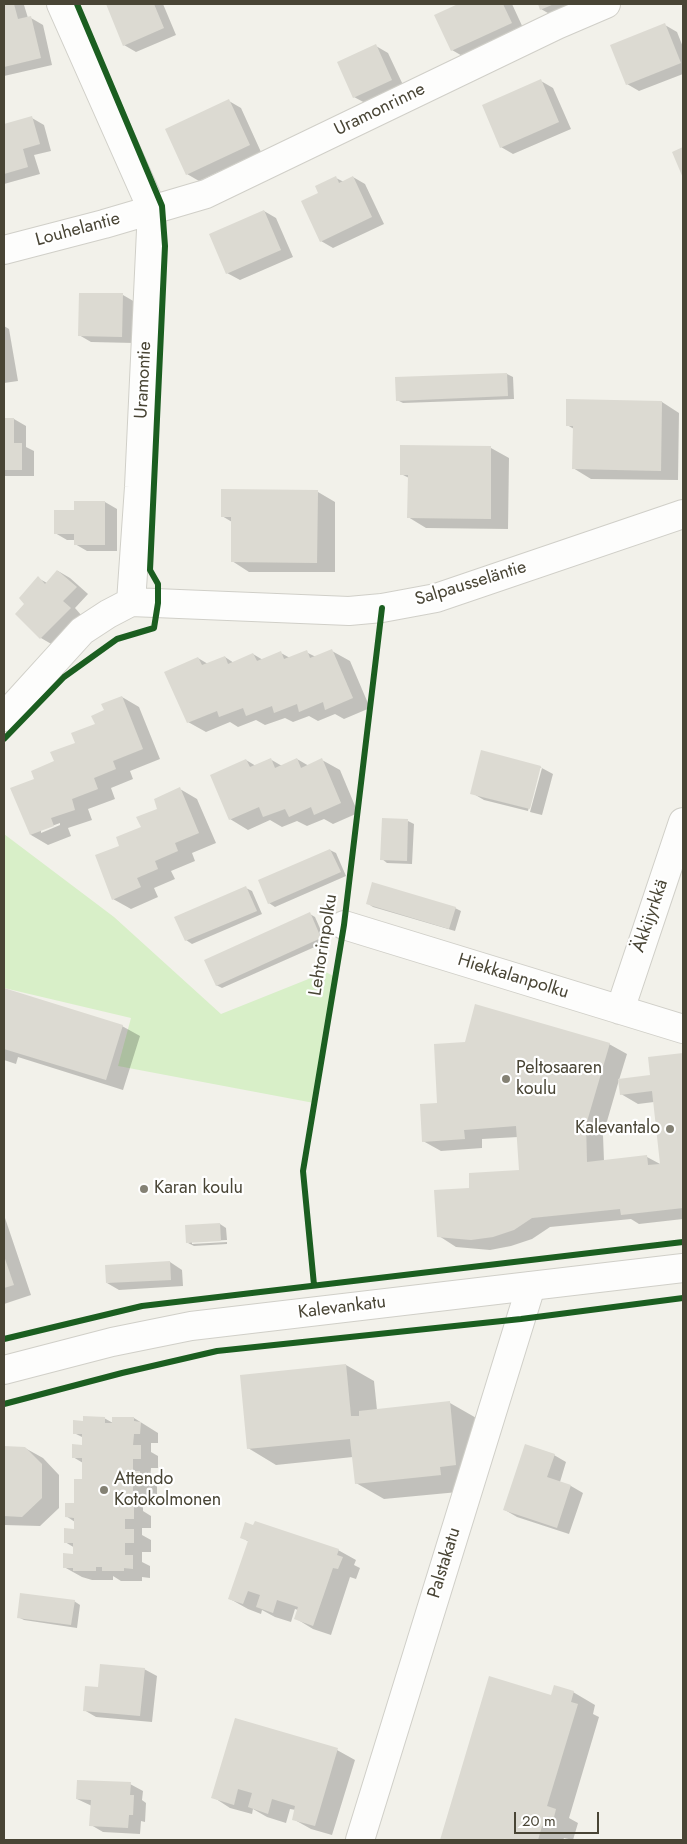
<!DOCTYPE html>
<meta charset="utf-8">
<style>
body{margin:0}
#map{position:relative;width:687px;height:1844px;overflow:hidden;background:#f2f1ea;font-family:Jost,sans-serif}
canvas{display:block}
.frame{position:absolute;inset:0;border:5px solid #494535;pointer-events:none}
.scale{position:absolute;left:514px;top:1812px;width:85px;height:22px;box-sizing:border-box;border:2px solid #494535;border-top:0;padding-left:6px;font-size:15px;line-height:18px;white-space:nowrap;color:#494535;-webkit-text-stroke:4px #fff;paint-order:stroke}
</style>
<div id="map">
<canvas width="687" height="1844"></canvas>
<div class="frame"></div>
<div class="scale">20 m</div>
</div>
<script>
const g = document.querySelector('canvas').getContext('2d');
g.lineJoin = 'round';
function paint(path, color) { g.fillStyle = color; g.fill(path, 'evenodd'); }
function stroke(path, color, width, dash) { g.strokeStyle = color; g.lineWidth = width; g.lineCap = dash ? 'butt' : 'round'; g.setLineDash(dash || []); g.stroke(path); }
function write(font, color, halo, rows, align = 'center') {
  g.font = font + ' Jost,sans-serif'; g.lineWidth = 4.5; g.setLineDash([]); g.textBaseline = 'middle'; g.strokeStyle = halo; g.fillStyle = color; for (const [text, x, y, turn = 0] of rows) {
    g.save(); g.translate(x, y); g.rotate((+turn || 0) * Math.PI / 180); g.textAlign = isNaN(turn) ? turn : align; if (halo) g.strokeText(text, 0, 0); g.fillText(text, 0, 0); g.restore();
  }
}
paint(new Path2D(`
 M4 834 114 917 221 1014 326 972 335 977 314 1103 118 1066 131 1018 4 988Z`), '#d8efc8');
paint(new Path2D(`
 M4 4H22L24 5 28 18H31L43 25 52 65 4 76Z
 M107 4H163L176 35 136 52 124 45Z
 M461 4H512L524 30 464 57 452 50 436 16Z
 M539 4H581L553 16 541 9Z
 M665 25 677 32 683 47V74L639 91 627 84Z
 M376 46 388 53 404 87 367 104 354 97Z
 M541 81 553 88 571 129 513 154 501 147Z
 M229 101 241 108 261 152 199 181 187 174Z
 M32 118 44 125 51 151 34 155 40 174 4 184V126Z
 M353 177 365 184 384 224 333 248 321 241 320 194 336 178 344 182Z
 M264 211 276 218 293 257 240 280 227 273Z
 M123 295 135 302 134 343 91 342 79 335Z
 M4 326 9 329 18 381 4 383Z
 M507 374 513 377 514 399 403 403 397 400Z
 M662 402 679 413 678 480 591 479 573 468 574 429 567 425Z
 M4 419H14L26 426V447L34 451V476H4Z
 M491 448 509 458 508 529 426 528 408 517 409 478 401 474Z
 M318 492 335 502V572H249L232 561V522L222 516Z
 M105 502 117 509V551H87L75 544V540H67L55 533 75 511Z
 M58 571 70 578 88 594 75 608 82 616 53 645 41 638 26 604 38 578 47 583Z
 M332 651 350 661 370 708 344 719 335 714 318 721 309 716 293 722 285 718 265 725 256 720 238 727 230 722 206 732 188 722 198 658 208 664 225 657 234 663 253 654 263 660 281 653 290 658 306 652 316 657Z
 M122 697 139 707 160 759 130 771 133 779 111 788 115 799 88 809 92 820 68 828 71 836 48 845 31 835 35 779 97 725 106 710ZM60 823V825L41 833V830Z
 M270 759 282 766 297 759 309 766 322 760 340 770 358 813 333 824 324 819 307 826 297 821 282 827 270 820 248 830 230 819 246 760 256 766Z
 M540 767 553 774 542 815 530 812 542 768H539L528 811 484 800 472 793Z
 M180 789 197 799 216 843 192 853 195 861 171 871 175 879 154 888 158 897 131 909 113 899 120 847 143 828Z
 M408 821 414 824 412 864 387 863 382 859Z
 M330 850 336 853 346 876 275 907 269 903 259 881Z
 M246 888 252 891 262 914 192 944 186 940Z
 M367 903 455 908 461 911 455 931 373 907Z
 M310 914 315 917 326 942 222 988 216 985Z
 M4 990 122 1026 140 1036 123 1090 18 1057 16 1064 4 1060Z
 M609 1044 627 1054 619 1080 652 1076 650 1058 683 1055V1219L639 1224 631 1219 550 1227 532 1239 511 1246 490 1250 456 1247 439 1236 471 1189 520 1171 518 1137 482 1139V1148L441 1151 423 1141 438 1104ZM619 1080 621 1094 638 1104 654 1102 662 1165 647 1157 604 1161 603 1135Z
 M4 1215 31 1295 4 1304Z
 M220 1224 226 1228 227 1240 192 1242V1244L227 1242V1244L194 1246 188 1243Z
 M170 1262 182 1270 183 1286 119 1290 107 1283Z
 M346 1365 374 1381 377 1410 450 1403 478 1419 469 1491 384 1499 356 1483 353 1457 276 1465 248 1448Z
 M104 1418 113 1423 134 1418 158 1433V1443H151V1452L158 1456V1468H151L150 1479 157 1483V1494H150V1506H143V1511L151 1516V1528H142V1535L151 1540V1552H142V1562L150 1566V1578L142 1577V1581H121L113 1576V1580H92L82 1577 64 1567 74 1555 75 1548 65 1542 75 1530V1522L66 1516 75 1504 83 1481V1463L73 1457 83 1446 84 1438 74 1433 84 1422Z
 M4 1448H25L43 1458 59 1475V1508L40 1526 4 1525Z
 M554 1455 566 1462 560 1482 571 1486 583 1493 569 1534 517 1517 505 1510Z
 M241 1537 338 1550 356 1560 354 1565 360 1568 356 1579 350 1577 331 1635 313 1629 295 1618 298 1610 295 1609 291 1622 275 1617 262 1610 261 1614 248 1609 230 1599 249 1542Z
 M74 1601 80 1605 77 1628 24 1620 18 1617Z
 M144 1669 157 1676 152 1722 96 1717 84 1710 99 1688Z
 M490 1678 552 1697 573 1692 595 1705 593 1714 599 1717 569 1818 578 1823 573 1840 564 1838 563 1840H441Z
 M337 1750 355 1760 332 1835 311 1829 293 1819 296 1810 290 1809 286 1823 267 1817 253 1809 252 1814 230 1808 213 1797Z
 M130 1784 143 1791 142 1800 146 1803 145 1822 141 1821 140 1834 103 1832 91 1825 92 1806 77 1799Z`), '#0003');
paint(new Path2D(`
 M4 4H14L18 19 31 16 41 58 4 67Z
 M106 4H154L164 28 123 46Z
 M458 4H503L512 23 451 51 434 15Z
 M538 4H554L540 10Z
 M665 23 681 63 626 85 610 45Z
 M376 44 392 80 353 98 337 62Z
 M541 79 559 122 500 148 482 105Z
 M229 99 250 145 186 175 165 129Z
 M32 116 40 144 23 149 28 167 4 174V124Z
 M683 147V178L672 152Z
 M336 176 339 183 353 176 372 217 320 242 301 201 318 193 315 186Z
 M264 210 281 250 226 274 209 234Z
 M79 293H123L122 337 78 336Z
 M507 373 508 396 396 401 395 377Z
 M566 399 662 401 661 471 572 469 573 426H566Z
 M4 418H14V443H22V470H4Z
 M400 445 491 446V519L407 518 408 475H400Z
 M221 489 318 490 317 563 231 562V517H221Z
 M74 501H105V545H74V534H54V510H74Z
 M57 570 77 587 63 601 71 608 40 639 15 614 24 604 19 598 38 576 45 584Z
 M332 649 353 698 325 710 323 702 299 712 297 704 274 713 272 706 246 716 243 708 219 717 217 711 187 723 164 672 198 657 202 665 225 656 228 664 253 653 257 661 281 651 284 659 307 650 310 658Z
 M122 696 143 749 113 761 116 769 94 778 98 789 72 799 75 810 51 818 54 826 30 835 10 788 34 779 31 771 54 761 50 752 75 743 71 733 95 724 91 716 104 710 101 704Z
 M481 750 541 766 530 809 470 794Z
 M271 758 275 768 297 758 301 768 322 758 341 803 314 815 311 807 289 817 285 809 263 817 259 807 229 820 210 775 246 759 250 767Z
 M180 787 199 833 175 843 178 851 155 861 158 869 137 878 141 887 112 900 95 855 119 846 116 837 141 827 136 817 157 809 154 799Z
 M382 818 408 819 407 861 380 860Z
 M330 849 341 872 268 904 258 880Z
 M372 882 456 907 449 929 366 904Z
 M246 886 257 911 185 941 174 917Z
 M310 912 321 938 216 986 204 960Z
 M4 988 123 1025 106 1080 4 1049Z
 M475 1004 610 1043 586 1125 587 1162 647 1155 648 1165 660 1164 652 1091 620 1095 618 1079 650 1075 648 1057 683 1053V1208L621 1215 620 1209 532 1218 514 1230 493 1237 471 1240 437 1237 434 1190 469 1188V1173L519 1170 516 1126 464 1130 465 1139 422 1142 420 1104 437 1103 434 1044 465 1042Z
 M220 1223 221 1241 186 1243 185 1225Z
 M4 1256 14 1285 4 1288Z
 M170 1261 171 1280 106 1283 105 1265Z
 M346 1364 351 1416H359V1411L450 1401 456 1465 440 1467 441 1475 355 1484 350 1439 247 1449 240 1375Z
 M83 1416 105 1417V1423H112V1417H134V1421L141 1422 140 1434H134L133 1445H141V1459H133V1471H140V1484H133V1497L126 1496 125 1504H134V1519H125V1529H134V1543H125V1555H133V1569L124 1568V1571H102V1567H96V1571H73V1568H63V1553L73 1554V1543H64V1528L74 1529V1518L65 1517V1503H74V1479H82V1458H72V1444L82 1445V1434H73V1420L83 1421Z
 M525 1444 555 1454 547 1477 571 1485 557 1528 503 1510Z
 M4 1446 25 1447 42 1464V1498L22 1517 4 1516Z
 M255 1521 339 1549 337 1555 343 1557 338 1569 333 1568 313 1626 294 1619 298 1607 277 1600 273 1613 256 1607 260 1595 248 1591 243 1604 228 1599 248 1541 240 1538 245 1522 253 1525Z
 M20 1593 75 1600 71 1625 17 1618Z
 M100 1664 145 1668 140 1716 83 1711 85 1686 98 1687Z
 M489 1676 551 1695 554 1685 574 1691 571 1702 578 1704 547 1806 556 1809 551 1829 542 1826 538 1840H440Z
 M235 1718 338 1748 315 1826 292 1820 295 1806 272 1799 268 1814 248 1807 252 1793 238 1789 234 1805 211 1798Z
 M77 1780 131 1782 130 1795H134L133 1815H129L128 1828 89 1826 91 1800 76 1799Z`), '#dcdad2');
const minor = new Path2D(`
 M61 4 152 209 139 487 131 602
 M4 250 104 224 206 194 557 25 606 4
 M4 717 82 631 108 614 131 602 349 611 382 608 436 598 683 514
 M344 925 683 1029
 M620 1010 683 822
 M360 1840 531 1286`);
const tertiary = new Path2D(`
 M4 1370 112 1342 191 1326 683 1268`);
stroke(minor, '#d0cfc8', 30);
stroke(tertiary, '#d0cfc8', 30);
stroke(minor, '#fdfdfc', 28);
stroke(tertiary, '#fdfdfc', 28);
stroke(new Path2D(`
 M4 739 64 677 117 639 154 628 158 603V584L150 570 165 246 162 206 77 4
 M314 1285 303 1171 344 925 382 608
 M4 1339 142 1306 683 1242
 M4 1404 122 1373 217 1351 521 1319 683 1298`), '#1b5e20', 6);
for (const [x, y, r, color] of [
 [506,1079,5,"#848174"],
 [670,1129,5,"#848174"],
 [144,1189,5,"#848174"],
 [104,1490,5,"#848174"]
]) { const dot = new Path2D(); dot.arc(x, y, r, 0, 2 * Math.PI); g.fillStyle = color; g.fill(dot); stroke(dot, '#fff', 2); }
write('18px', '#494535', '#fff', [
 ["Uramonrinne",380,110,-26],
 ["Louhelantie",78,230,-15],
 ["Uramontie",144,380,-87],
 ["Salpausseläntie",471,584,-17],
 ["Äkkijyrkkä",651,916,-71],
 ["Lehtorinpolku",324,945,-81],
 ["Hiekkalanpolku",513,977,17],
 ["Kalevankatu",342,1308,-7],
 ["Palstakatu",445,1563,-73]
]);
write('18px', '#494535', '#fff', [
 ["Peltosaaren",516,1069],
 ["koulu",516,1090],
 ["Kalevantalo",660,1129,"right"],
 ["Karan koulu",154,1189],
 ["Attendo",114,1480],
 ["Kotokolmonen",114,1501]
], 'left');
</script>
